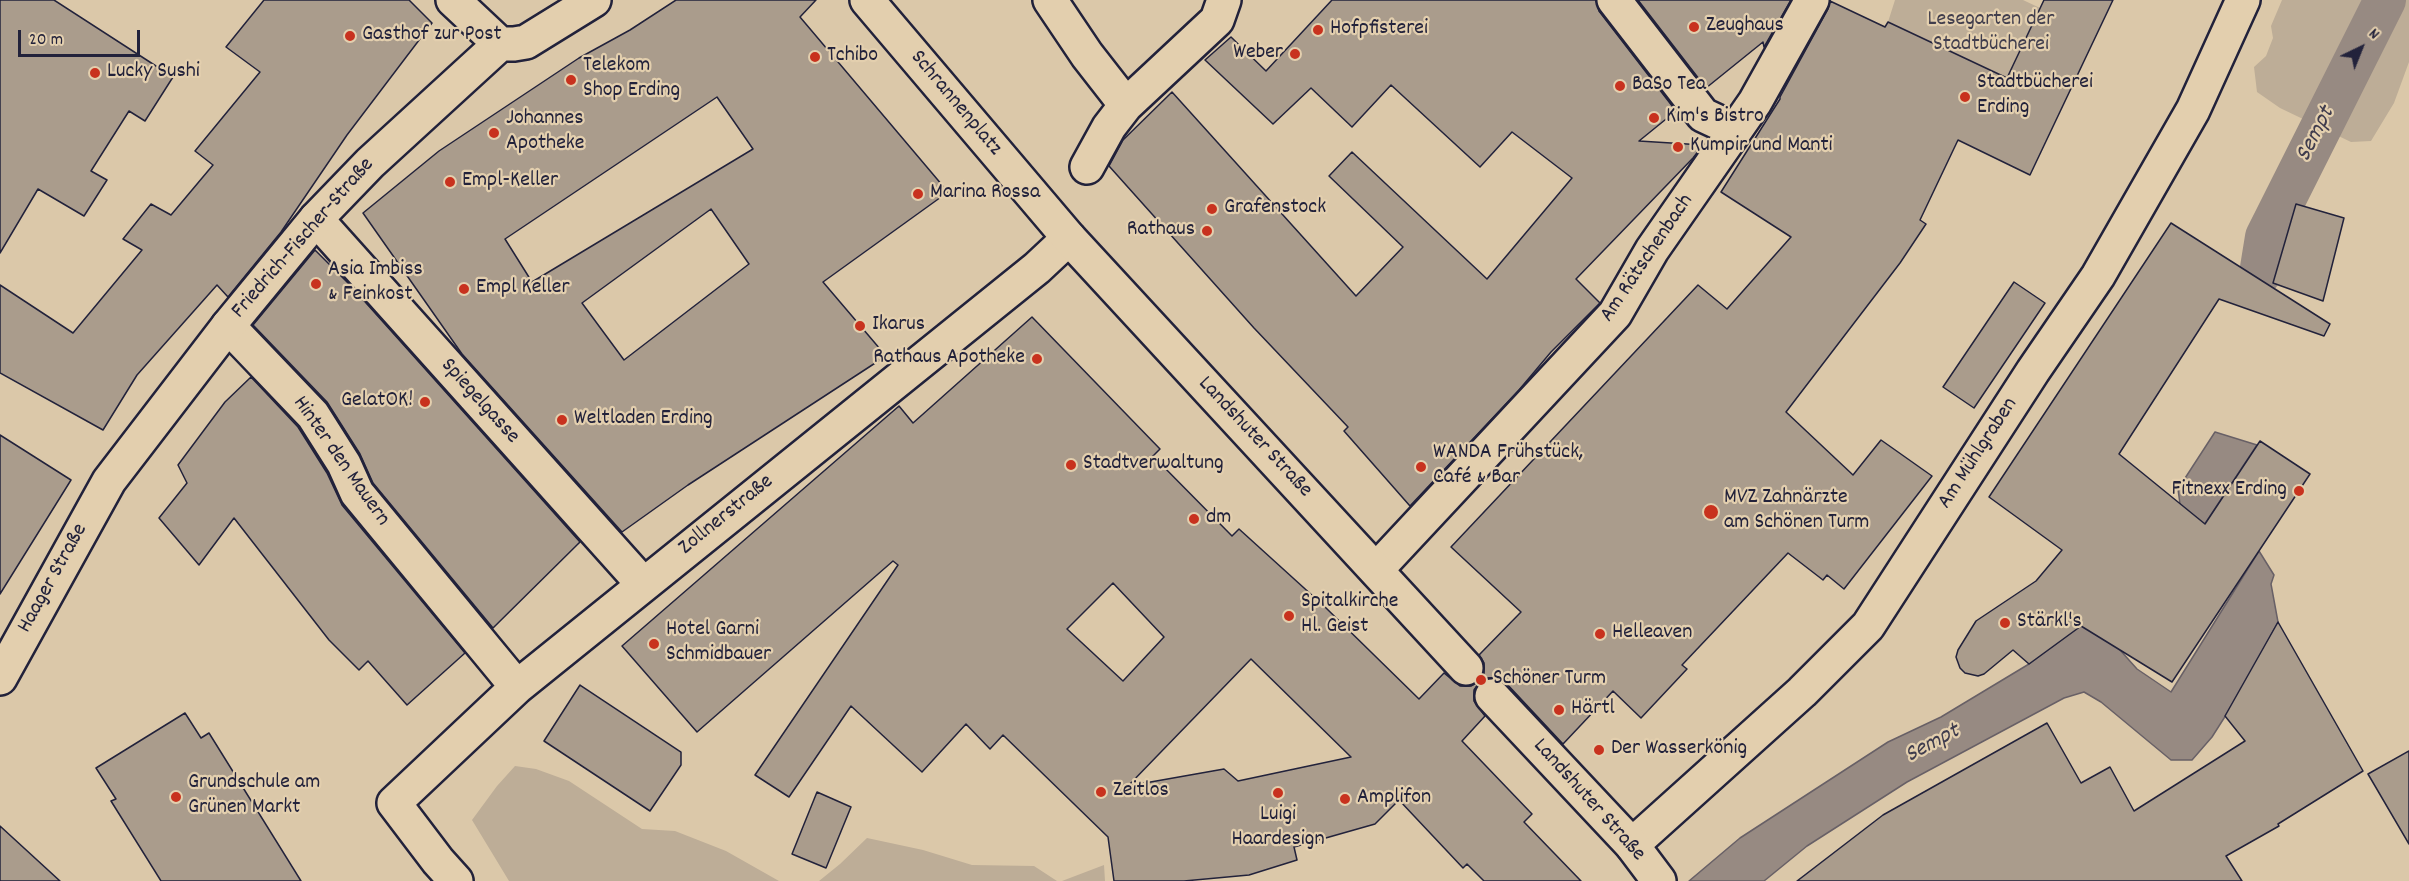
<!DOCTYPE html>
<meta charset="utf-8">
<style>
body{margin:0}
#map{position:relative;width:2409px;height:881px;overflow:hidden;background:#dbc8a9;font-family:Dekko,sans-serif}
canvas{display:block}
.north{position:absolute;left:2331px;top:18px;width:60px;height:60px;-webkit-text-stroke:4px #e3cfae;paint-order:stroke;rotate:43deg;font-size:16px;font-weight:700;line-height:24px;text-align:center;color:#22223b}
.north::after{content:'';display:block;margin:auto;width:21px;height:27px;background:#22223b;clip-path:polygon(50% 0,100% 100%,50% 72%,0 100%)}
.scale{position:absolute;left:18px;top:30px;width:122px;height:27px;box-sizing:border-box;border:3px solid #22223b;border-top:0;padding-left:8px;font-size:18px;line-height:21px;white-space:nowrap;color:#22223b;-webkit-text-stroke:4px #e3cfae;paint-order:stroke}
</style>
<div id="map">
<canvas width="2409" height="881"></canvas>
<div class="north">N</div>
<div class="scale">20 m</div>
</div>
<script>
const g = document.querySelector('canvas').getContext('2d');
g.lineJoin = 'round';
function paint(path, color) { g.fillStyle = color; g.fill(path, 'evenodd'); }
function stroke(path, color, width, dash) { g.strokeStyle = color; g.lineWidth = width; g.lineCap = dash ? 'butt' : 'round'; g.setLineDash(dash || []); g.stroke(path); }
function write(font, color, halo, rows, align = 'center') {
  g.font = font + ' Dekko,sans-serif'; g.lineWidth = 4.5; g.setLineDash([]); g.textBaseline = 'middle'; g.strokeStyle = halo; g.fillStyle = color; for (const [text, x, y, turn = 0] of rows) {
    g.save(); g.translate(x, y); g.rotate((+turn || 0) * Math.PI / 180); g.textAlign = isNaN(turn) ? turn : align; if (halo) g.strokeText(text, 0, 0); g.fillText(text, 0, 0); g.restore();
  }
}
paint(new Path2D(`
 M1895 0H2023L2040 8 2007 78 1888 22Z
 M2282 0H2409V62L2394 103 2371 141 2351 142 2280 108 2257 92 2254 67 2266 56 2273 38 2271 26Z
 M515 766 536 769 569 781 642 829 675 831 726 851 779 881H509L472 820 497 786Z
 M867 838 923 850 972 865 1034 866 1057 881H819L840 864Z
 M1104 865 1105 881H1062Z`), '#bdad97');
const water = new Path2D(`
 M2215 432 2257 445 2177 566 2180 504 2178 489Z
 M2259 551 2274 575 2271 584 2278 622 2240 693 2212 737 2192 760H2171L2101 702 2084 692 2064 698 1907 782 1807 846 1764 881H1689L1740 838 1888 742 1941 717 2029 664 2082 625 2144 614 2120 650 2137 669 2171 692Z`);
paint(water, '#978a82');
stroke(water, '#686066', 1.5);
stroke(new Path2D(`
 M2260 274 2266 237 2385 0`), '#978a82', 42);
const building = new Path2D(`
 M0 0H54L173 77 145 121 129 111 91 171 107 180 84 216 38 189 0 253Z
 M264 0H409L432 23 347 135 281 232 228 297 217 285 137 375 103 430 0 373V285L73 333 142 250 123 239 151 204 171 215 213 165 195 151 260 72 226 47Z
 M676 0H816L800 17 948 192 823 282 886 356 688 485 622 532 462 354 363 213 439 151 579 58 630 30ZM717 97 753 149 532 282 505 239ZM711 209 749 264 624 360 582 303Z
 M1332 0H1596L1599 11 1676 111 1639 141 1703 145 1693 158 1576 279 1600 303 1551 352 1519 390 1410 506 1344 431 1348 427 1254 328 1109 166 1123 140 1172 92 1356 296 1403 247 1329 176 1352 152 1487 279 1572 178 1512 132 1480 167 1391 85 1352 127 1311 88 1273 124 1205 60 1231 37 1266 71Z
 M1638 0H1791L1764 47 1763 42 1706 88Z
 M2044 0H2113L2030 175 1958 140 1920 220 1926 224 1900 263 1786 412 1853 475 1881 440 1932 476 1844 589 1827 575 1823 580 1788 553 1682 665 1687 669 1641 718 1613 691 1563 744 1506 683 1498 678H1487L1479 683 1474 690V701L1485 716 1462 741 1532 814 1524 822 1581 881H1484L1467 864 1463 868 1399 800 1375 824 1294 847 1297 860 1249 875 1184 881H1114L1108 837 1003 735 990 749 966 724 922 772 851 706 789 797 755 775 898 565 893 561 697 732 622 646 899 406 913 423 1032 317 1160 449 1153 456 1232 536 1239 529 1325 607 1419 699 1444 673 1460 686H1471L1479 681 1484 673V663L1479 655 1521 612 1451 547 1698 285 1727 309 1791 237 1721 192 1780 99V97L1828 9 1830 1 1885 27 1888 22 2007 78ZM1113 583 1164 637 1123 681 1067 629ZM1251 659 1351 757 1238 781 1224 769 1128 786Z
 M2296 204 2344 218 2323 301 2273 283Z
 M2171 223 2330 324 2324 336 2219 299 2119 454 2205 524 2260 441 2310 474 2172 682 2081 626 2029 664 2013 650 1984 674 1978 676 1965 673 1960 668 1956 657 1958 650 1976 621 2036 581 2062 550 1989 497Z
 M315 250 350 285 580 542 493 628 373 483 360 454 327 402 253 325Z
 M2014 282 2045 303 1974 408 1943 387Z
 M251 377 298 427 327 473 342 505 465 653 407 705 368 661 359 670 329 640 234 518 199 565 159 518 187 483 178 465 225 402Z
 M0 435 71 480 0 594Z
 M2278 622 2363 771 2278 824 2279 826 2226 856 2242 881H1797L1883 815 2047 723 2081 783 2110 767 2134 811 2245 741 2225 716Z
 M580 685 681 752V765L650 811 544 741Z
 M185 713 201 738 209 733 301 881H161L111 801 116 799 96 768Z
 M2409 751V844L2368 774Z
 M817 792 851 807 826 868 792 854Z
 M0 826 60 881H0Z`);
paint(building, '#aa9c8c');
stroke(building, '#22223b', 1.5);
const street = new Path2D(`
 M1050 0 1087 55 1126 105
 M1614 0 1703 115 1735 130
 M1087 167 1109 127 1126 105 1217 20 1224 0
 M316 219 643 584
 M228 326 313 415 344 464 357 493 517 687
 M1376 570 1615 314 1652 250 1755 102 1812 0
 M1632 845 1802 692 1868 626 2033 371 2098 276 2193 110 2243 0
 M456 881 438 861 394 803 517 687 1037 268 1069 238`);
const secondary = new Path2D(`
 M453 0 500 44
 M867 0 1069 238 1466 668
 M0 678 109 481 228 326 316 219 370 163 500 44H514L526 42 594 0
 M1492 696 1632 845 1659 881`);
stroke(street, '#22223b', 38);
stroke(secondary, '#22223b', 38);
stroke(street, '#e3cfae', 33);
stroke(secondary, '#e3cfae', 33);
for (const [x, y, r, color] of [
 [1694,27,6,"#c8321e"],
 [1318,30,6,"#c8321e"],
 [350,36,6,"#c8321e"],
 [1295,54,6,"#c8321e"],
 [815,57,6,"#c8321e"],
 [95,73,6,"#c8321e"],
 [571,80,6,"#c8321e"],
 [1620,86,6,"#c8321e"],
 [1965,97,6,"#c8321e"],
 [1654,118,6,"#c8321e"],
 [494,133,6,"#c8321e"],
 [1678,147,6,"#c8321e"],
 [450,182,6,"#c8321e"],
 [918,194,6,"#c8321e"],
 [1212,209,6,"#c8321e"],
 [1207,231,6,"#c8321e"],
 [316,284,6,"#c8321e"],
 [464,289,6,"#c8321e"],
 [860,326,6,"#c8321e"],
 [1037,359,6,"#c8321e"],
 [425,402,6,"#c8321e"],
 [562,420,6,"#c8321e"],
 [1071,465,6,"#c8321e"],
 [1421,467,6,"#c8321e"],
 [2299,491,6,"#c8321e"],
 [1711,512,8,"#c8321e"],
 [1194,519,6,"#c8321e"],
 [1289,616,6,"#c8321e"],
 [2005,623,6,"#c8321e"],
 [1600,634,6,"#c8321e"],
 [654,644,6,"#c8321e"],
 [1481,680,6,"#c8321e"],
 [1559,710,6,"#c8321e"],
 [1599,750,6,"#c8321e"],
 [1101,792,6,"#c8321e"],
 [1278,793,6,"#c8321e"],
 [176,797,6,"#c8321e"],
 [1345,799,6,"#c8321e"]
]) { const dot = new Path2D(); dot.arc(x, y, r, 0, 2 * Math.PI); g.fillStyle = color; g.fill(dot); stroke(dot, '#e3cfae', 2); }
write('22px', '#413e4d', '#e3cfae', [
 ["Lesegarten der",1991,21],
 ["Stadtbücherei",1991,46]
]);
write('22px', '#22223b', '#e3cfae', [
 ["Zeughaus",1706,27],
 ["Hofpfisterei",1330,30],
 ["Gasthof zur Post",362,36],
 ["Weber",1283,54,"right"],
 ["Tchibo",827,57],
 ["Telekom",583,67],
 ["Shop Erding",583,92],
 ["Lucky Sushi",107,73],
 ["Stadtbücherei",1977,84],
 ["Erding",1977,109],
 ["BaSo Tea",1632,86],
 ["Kim's Bistro",1666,118],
 ["Johannes",506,120],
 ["Apotheke",506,145],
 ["Kumpir und Manti",1690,147],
 ["Empl-Keller",462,182],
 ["Marina Rossa",930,194],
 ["Grafenstock",1224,209],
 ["Rathaus",1195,231,"right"],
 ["Asia Imbiss",328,271],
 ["& Feinkost",328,296],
 ["Empl Keller",476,289],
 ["Ikarus",872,326],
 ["Rathaus Apotheke",1025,359,"right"],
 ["GelatOK!",413,402,"right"],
 ["Weltladen Erding",574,420],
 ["WANDA Frühstück,",1433,454],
 ["Café & Bar",1433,479],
 ["Stadtverwaltung",1083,465],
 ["Fitnexx Erding",2287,491,"right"],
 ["MVZ Zahnärzte",1724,499],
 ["am Schönen Turm",1724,524],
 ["dm",1206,519],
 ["Spitalkirche",1301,603],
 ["Hl. Geist",1301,628],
 ["Stärkl's",2017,623],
 ["Hotel Garni",666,631],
 ["Schmidbauer",666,656],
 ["Helleaven",1612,634],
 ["Schöner Turm",1493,680],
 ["Härtl",1571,710],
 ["Der Wasserkönig",1611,750],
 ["Grundschule am",188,784],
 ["Grünen Markt",188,809],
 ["Zeitlos",1113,792],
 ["Amplifon",1357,799],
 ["Luigi",1278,816,"center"],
 ["Haardesign",1278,841,"center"]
], 'left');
write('22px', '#22223b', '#e3cfae', [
 ["Schrannenplatz",955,104,50],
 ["Friedrich-Fischer-Straße",304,239,-49],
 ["Am Rätschenbach",1648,259,-56],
 ["Spiegelgasse",479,402,48],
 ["Landshuter Straße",1254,438,47],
 ["Am Mühlgraben",1979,454,-57],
 ["Hinter den Mauern",340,462,55],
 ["Zollnerstraße",727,516,-39],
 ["Haager Straße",54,579,-61],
 ["Landshuter Straße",1588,801,48]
]);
write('italic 24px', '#3f3c4d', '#e3cfae', [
 ["Sempt",2317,135,-63],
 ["Sempt",1933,745,-28]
]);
</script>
